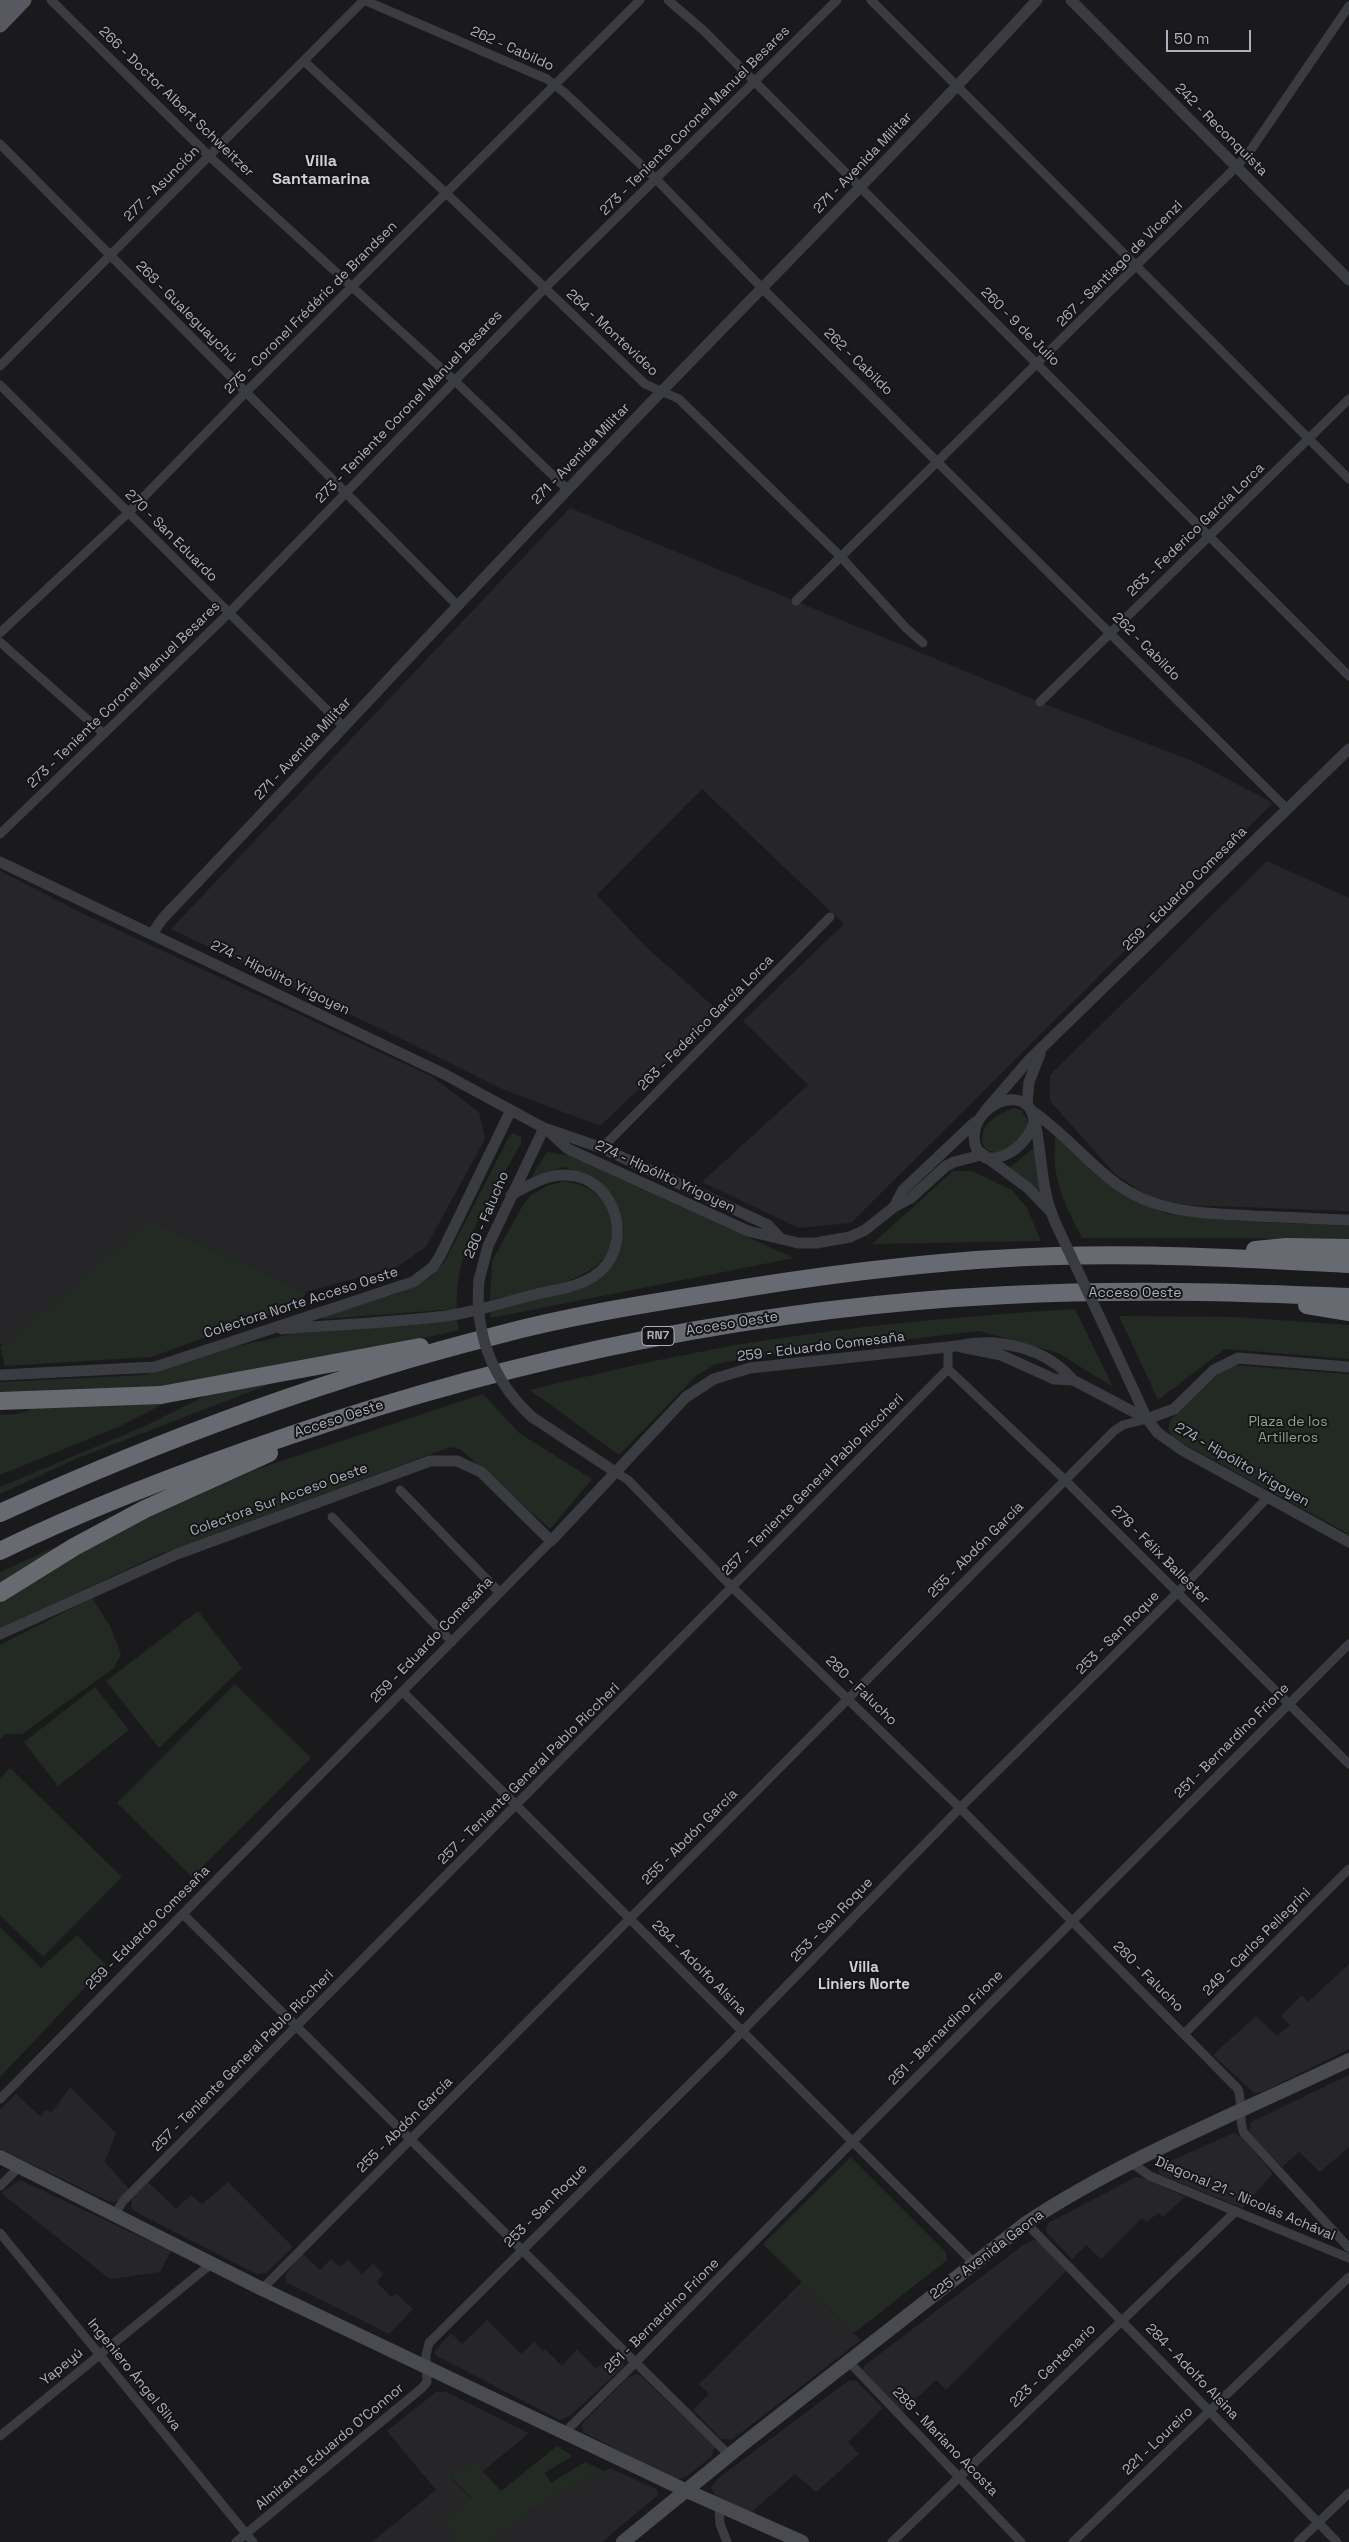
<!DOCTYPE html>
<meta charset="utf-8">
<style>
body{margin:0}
#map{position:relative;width:1349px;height:2542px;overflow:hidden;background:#1a1a1c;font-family:"Space Grotesk",sans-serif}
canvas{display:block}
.scale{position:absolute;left:1166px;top:30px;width:85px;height:22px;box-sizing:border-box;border:2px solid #adb1bb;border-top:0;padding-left:6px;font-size:15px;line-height:18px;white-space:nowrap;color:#adb1bb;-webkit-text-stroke:4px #151518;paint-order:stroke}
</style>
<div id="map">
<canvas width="1349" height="2542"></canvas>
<div class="scale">50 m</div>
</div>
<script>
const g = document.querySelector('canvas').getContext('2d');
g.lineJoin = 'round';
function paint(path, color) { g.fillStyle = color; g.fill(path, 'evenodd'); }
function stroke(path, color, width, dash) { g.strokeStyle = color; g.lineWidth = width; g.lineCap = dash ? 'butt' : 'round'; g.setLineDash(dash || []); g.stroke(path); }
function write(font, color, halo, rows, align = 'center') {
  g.font = font + ' "Space Grotesk",sans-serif'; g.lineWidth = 4; g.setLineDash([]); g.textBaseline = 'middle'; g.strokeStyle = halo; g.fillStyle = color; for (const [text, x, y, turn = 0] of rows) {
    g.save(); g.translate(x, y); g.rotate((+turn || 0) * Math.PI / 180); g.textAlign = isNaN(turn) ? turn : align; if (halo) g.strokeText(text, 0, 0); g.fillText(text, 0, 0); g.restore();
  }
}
paint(new Path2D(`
 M570 508 1040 702 1197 763 1273 803 851 1223 799 1228 702 1182 808 1085 743 1021 844 924 702 789 597 895 646 947 720 1012 600 1126 502 1089 383 1030 171 929Z
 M1267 861 1349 898V1211L1187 1205 1169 1202 1145 1194 1116 1175 1050 1101V1075Z
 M0 871 84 914 431 1076 479 1112 485 1139 426 1247 397 1267 306 1292 149 1220 3 1346 0 1344Z
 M1349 1964V2049L1262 2092 1254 2093 1213 2055 1256 2016 1277 2036 1290 2025 1281 2016 1302 1995 1308 2002Z
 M1349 2075V2147L1320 2172 1299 2152 1282 2167 1249 2132 1251 2122Z
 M70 2087 116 2133 105 2162 129 2189 116 2202 108 2201 0 2149V2110L16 2094 41 2117 45 2110 52 2112Z
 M1234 2133 1243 2138 1273 2174 1242 2208 1159 2174V2166Z
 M1136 2177 1145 2178 1185 2197 1163 2217 1158 2213 1147 2222 1142 2218 1101 2259 1086 2245 1072 2259 1047 2233 1046 2230 1048 2223Z
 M20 2180 171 2251 160 2272 110 2279 1 2193Z
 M148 2182 176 2209 191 2195 202 2204 228 2182 293 2247 266 2273 256 2274 134 2211 131 2207 132 2198Z
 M1033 2240 1037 2241 1067 2270 946 2390 936 2380 902 2412 863 2370 864 2366 1023 2245Z
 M302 2253 320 2270 331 2259 340 2267 348 2260 362 2274 373 2264 383 2274 377 2282 391 2297 397 2294 413 2309 389 2334 287 2283 285 2275Z
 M802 2282 861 2340 733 2439H721L693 2410 709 2394 699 2384Z
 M487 2320 521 2354 534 2342 543 2351 545 2349 562 2366 577 2349 596 2369 617 2350 624 2362 623 2367 571 2415 560 2420 435 2355V2351L451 2333 462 2344Z
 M637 2374 641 2376 715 2447 712 2456 687 2476 676 2480 583 2432 582 2424 627 2378Z
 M855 2380 883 2408 848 2442 859 2454 816 2492 795 2474 750 2513 715 2495 711 2488 716 2480 848 2381Z
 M436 2392H446L529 2433 482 2472 473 2461 451 2478 472 2500 442 2522 457 2542H372L436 2490 387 2431Z
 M610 2468 656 2489 659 2494 602 2542H492L524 2515 548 2500Z`), '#262629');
paint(new Path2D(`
 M1014 1108 1021 1110 1030 1124C991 1187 953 1127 1014 1108Z
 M514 1133 521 1137V1143C493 1195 453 1248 457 1309L324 1319 323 1316 399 1293 431 1277 444 1263 510 1135Z
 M1056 1133 1130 1198 1167 1214 1238 1221 1349 1226V1241L1242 1238H1082C1063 1202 1050 1175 1056 1133Z
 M1035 1147 1042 1195 1009 1168Z
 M547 1152 570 1156 794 1258 491 1318 489 1309 593 1282 614 1263 624 1230 615 1200 596 1178 563 1167 530 1179Z
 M953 1171H972L1012 1190 1027 1208 1041 1241 872 1244Z
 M565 1181C585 1185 602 1192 609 1212 634 1281 535 1289 490 1300L492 1261 523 1205 531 1195 547 1186Z
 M149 1220 306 1292 301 1303 151 1357 5 1366 0 1346H3Z
 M1075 1309 1113 1387 1058 1353 979 1331 742 1359 716 1364 696 1376 619 1455 530 1390C620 1368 710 1347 802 1335 893 1322 983 1315 1075 1309Z
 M1119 1316 1237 1317 1349 1325V1359L1225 1349 1158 1400Z
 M457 1319 459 1330 319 1362 159 1392 0 1393V1382L143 1375 221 1350 291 1334Z
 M1233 1365 1349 1374V1534L1173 1438 1168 1429 1171 1419 1223 1370Z
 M291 1376 78 1458 0 1494V1487L145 1426 219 1389Z
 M483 1394 519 1433 592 1479 550 1529 460 1449 450 1447 158 1555 0 1629V1603L50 1571 128 1527 257 1469Z
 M167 1402 118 1427 0 1475V1415L17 1414 30 1410V1407Z
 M104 1525 0 1587V1572Z
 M92 1598 110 1626 121 1654 114 1668 22 1734H6L0 1739V1645Z
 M198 1611 242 1668 159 1748 106 1681Z
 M235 1684 311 1758 192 1877 117 1803Z
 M95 1687 129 1730 58 1786 24 1742Z
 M10 1768 122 1877 43 1957 0 1915V1778Z
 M0 1927 41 1968 77 1935 106 1965 0 2077Z
 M851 2157 946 2252 947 2260 854 2333 763 2244Z
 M557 2446 572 2456 545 2473 551 2483 585 2462 604 2471 548 2500 524 2515 492 2542H457L442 2522 472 2499 451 2477 473 2461 501 2491Z`), '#222a23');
stroke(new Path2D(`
 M51 0 209 156 454 380 568 490
 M364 0 547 79 565 93 656 179 762 288 1287 809
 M668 0 703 30 1349 676
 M871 0 1349 479
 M304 61 446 193 645 384 679 399 841 557 906 628 923 643
 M0 144 458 606
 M0 366 364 0
 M0 385 344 727
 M796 601 1236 167 1248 154 1349 6
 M0 633 128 513 246 392 640 0
 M0 642 104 734
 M1040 702 1349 399
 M0 834 229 613 545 288 837 0
 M602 1148 830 917
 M948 1369 1065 1480 1349 1764
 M617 1473 628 1480 732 1587 960 1808 1238 2089C1243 2103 1238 2120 1244 2133L1349 2248
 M400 1490 500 1593
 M332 1517 452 1642
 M403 1692 975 2264
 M183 1914 730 2456
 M1184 2034 1349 1869
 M0 2099 551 1541
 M1132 2163 1150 2176 1349 2258
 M0 2186 19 2167
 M115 2214 123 2201 948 1369V1347
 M1026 2223 1337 2542
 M0 2233 253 2542
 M262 2289 1114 1431 1123 1425 1147 1419
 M849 2362 1021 2542
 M564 2433 636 2362 853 2141 1349 1644
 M0 2436 211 2264
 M719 2506 720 2524 727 2542
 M236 2542 422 2388 427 2382 426 2355 429 2343 724 2050 960 1808 1178 1592 1268 1497
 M892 2542 1235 2212
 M1073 2542 1349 2277
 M1298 2542 1349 2493`), '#3b3c41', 9);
stroke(new Path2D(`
 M1071 0 1349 280
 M0 862 444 1074 544 1128 602 1148 768 1225 781 1239
 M152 934 163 918C330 743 494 565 662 391 788 261 915 133 1037 0
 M1027 1105 1029 1082 1040 1054
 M985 1111 1028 1061 1349 749
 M1032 1111C1064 1132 1087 1163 1118 1185 1159 1214 1206 1213 1254 1216 1285 1217 1317 1219 1349 1220
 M547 1130 568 1149 748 1231 798 1243H816L850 1237 865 1230 894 1207 911 1198 946 1166 954 1162 981 1155
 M985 1158C1008 1160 1026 1144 1034 1123
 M894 1207 903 1190 975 1122
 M1052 1213 1028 1188 977 1150C962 1117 1009 1085 1029 1107 1037 1117 1040 1156 1042 1170 1044 1188 1048 1206 1055 1222
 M479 1280 488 1246 544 1128
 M282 1329C333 1325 385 1323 437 1317 469 1314 501 1303 533 1295 552 1290 577 1288 594 1276 636 1249 618 1177 567 1175 546 1174 529 1185 511 1195
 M1110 1339 1147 1419
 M961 1347 1001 1355 1054 1379 1073 1380
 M0 1375 155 1367 413 1282 433 1267 440 1256 511 1110
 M532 1417 617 1473
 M1147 1419 1174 1409 1214 1370 1238 1358 1349 1367
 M0 1634 177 1554 430 1461H457L481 1472 551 1541 686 1397 714 1379 750 1368 957 1346C997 1337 1045 1347 1073 1380L1147 1419 1158 1433 1182 1450 1349 1542`), '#3b3c41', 11);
stroke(new Path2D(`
 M0 2157 262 2289 687 2491 802 2542
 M623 2542 743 2444 1026 2223C1124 2158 1243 2111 1349 2060`), '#494b51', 14);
stroke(new Path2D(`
 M0 10 10 0
 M0 25 24 0`), '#585960', 15);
stroke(new Path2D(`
 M1255 1250 1286 1247 1349 1248
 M1307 1305 1349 1312
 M0 1401 161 1395 420 1347
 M0 1513C160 1440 327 1378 498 1335 576 1314 658 1302 738 1289 843 1272 950 1259 1056 1256 1154 1253 1252 1259 1349 1264
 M0 1551C92 1506 188 1470 285 1437 518 1357 761 1307 1007 1295 1121 1289 1235 1292 1349 1297
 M0 1593 74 1547 145 1509 269 1453`), '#686a72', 18);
stroke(new Path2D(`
 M1055 1222 1110 1339
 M479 1280C474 1334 493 1381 532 1417`), '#3b3c41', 11);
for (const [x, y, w] of [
 [658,1336,32]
]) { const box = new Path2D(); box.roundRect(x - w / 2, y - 9.5, w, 19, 4); g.fillStyle = '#151518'; g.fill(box); stroke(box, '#adb1bb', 1); }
write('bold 12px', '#adb1bb', null, [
 ["RN7",658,1336]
]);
write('14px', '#adb1bb', '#151518', [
 ["262 - Cabildo",512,49,24],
 ["266 - Doctor Albert Schweitzer",176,102,44],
 ["273 - Teniente Coronel Manuel Besares",695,121,-45],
 ["242 - Reconquista",1221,130,45],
 ["271 - Avenida Militar",863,163,-46],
 ["277 - Asunción",162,184,-45],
 ["267 - Santiago de Vicenzi",1120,264,-45],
 ["275 - Coronel Frédéric de Brandsen",311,308,-45],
 ["268 - Gualeguaychú",186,312,45],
 ["260 - 9 de Julio",1020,327,45],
 ["264 - Montevideo",612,333,43],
 ["262 - Cabildo",858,362,44],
 ["273 - Teniente Coronel Manuel Besares",409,407,-46],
 ["271 - Avenida Militar",581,454,-46],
 ["263 - Federico García Lorca",1196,530,-44],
 ["270 - San Eduardo",171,536,45],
 ["262 - Cabildo",1146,647,45],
 ["273 - Teniente Coronel Manuel Besares",124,695,-44],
 ["271 - Avenida Militar",303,749,-47],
 ["259 - Eduardo Comesaña",1185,889,-45],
 ["274 - Hipólito Yrigoyen",280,978,26],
 ["263 - Federico García Lorca",706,1023,-45],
 ["274 - Hipólito Yrigoyen",665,1177,25],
 ["280 - Falucho",487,1215,-67],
 ["Acceso Oeste",1135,1293],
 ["Colectora Norte Acceso Oeste",301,1303,-18],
 ["Acceso Oeste",732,1324,-9],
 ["259 - Eduardo Comesaña",821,1347,-7],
 ["Acceso Oeste",339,1419,-18],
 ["274 - Hipólito Yrigoyen",1242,1465,30],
 ["257 - Teniente General Pablo Riccheri",813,1485,-45],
 ["Colectora Sur Acceso Oeste",279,1500,-20],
 ["255 - Abdón García",976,1550,-45],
 ["278 - Félix Ballester",1160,1555,45],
 ["253 - San Roque",1118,1633,-45],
 ["259 - Eduardo Comesaña",432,1640,-46],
 ["280 - Falucho",861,1691,44],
 ["251 - Bernardino Frione",1232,1741,-45],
 ["257 - Teniente General Pablo Riccheri",529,1774,-45],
 ["255 - Abdón García",690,1837,-45],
 ["253 - San Roque",832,1920,-46],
 ["259 - Eduardo Comesaña",148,1928,-45],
 ["249 - Carlos Pellegrini",1257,1942,-45],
 ["284 - Adolfo Alsina",699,1968,45],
 ["280 - Falucho",1148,1977,45],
 ["251 - Bernardino Frione",946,2028,-45],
 ["257 - Teniente General Pablo Riccheri",243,2061,-45],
 ["255 - Abdón García",405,2125,-45],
 ["Diagonal 21 - Nicolás Achával",1245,2199,23],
 ["253 - San Roque",546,2206,-45],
 ["225 - Avenida Gaona",987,2255,-37],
 ["251 - Bernardino Frione",662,2316,-45],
 ["223 - Centenario",1053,2366,-44],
 ["Yapeyú",62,2367,-39],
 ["284 - Adolfo Alsina",1192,2372,46],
 ["Ingeniero Ángel Silva",134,2375,51],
 ["221 - Loureiro",1158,2441,-44],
 ["288 - Mariano Acosta",945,2442,46],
 ["Almirante Eduardo O'Connor",330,2447,-40]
]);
write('14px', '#86a588', '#151518', [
 ["Plaza de los",1288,1422],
 ["Artilleros",1288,1438]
]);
write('bold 15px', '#ced1d7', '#151518', [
 ["Villa",864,1968],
 ["Liniers Norte",864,1985]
]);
write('bold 16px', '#ced1d7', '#151518', [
 ["Villa",321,162],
 ["Santamarina",321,180]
]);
</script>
